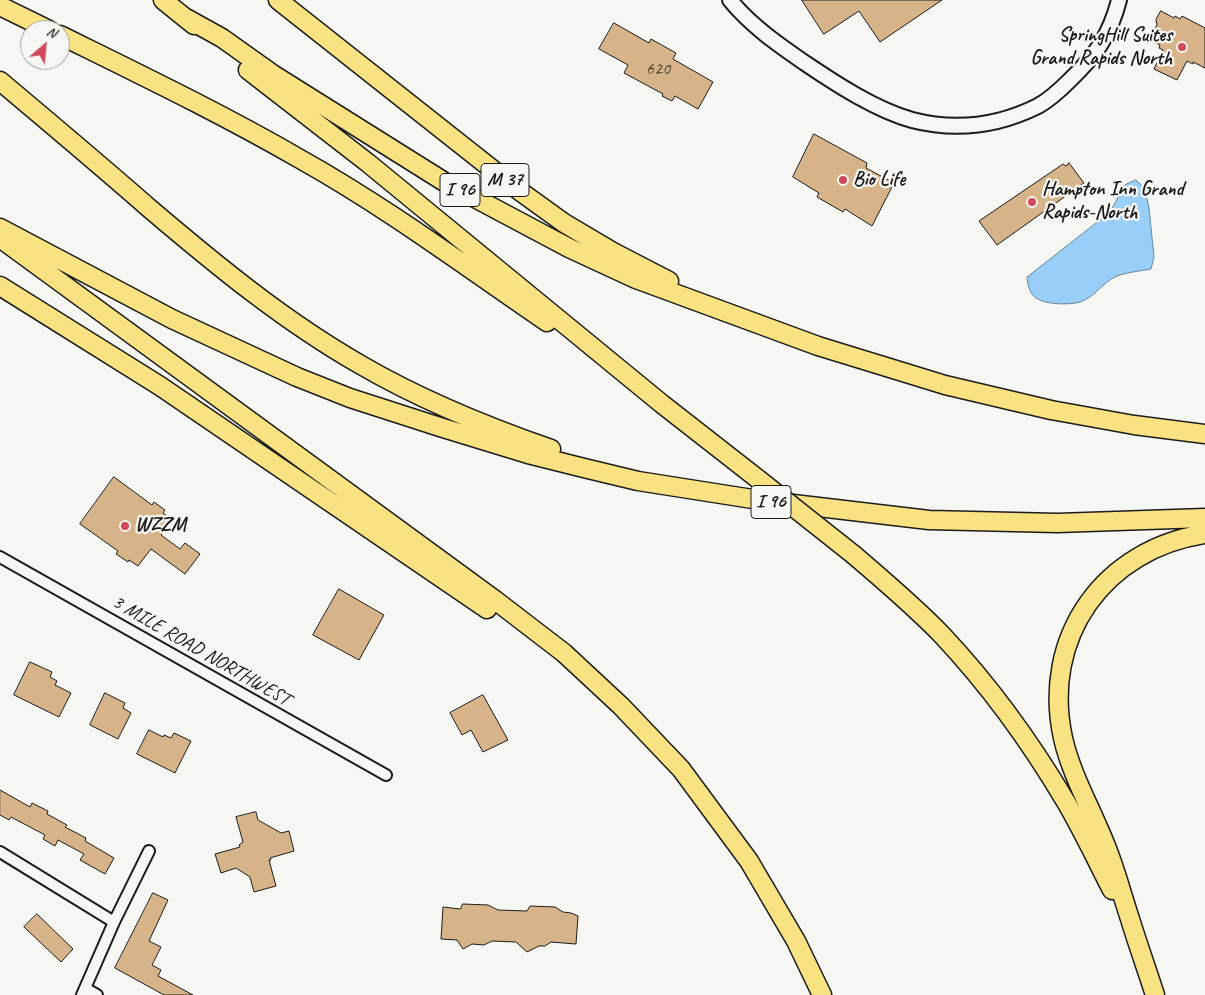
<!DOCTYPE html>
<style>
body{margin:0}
#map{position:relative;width:1205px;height:995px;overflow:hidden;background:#f6f6f2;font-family:Caveat,sans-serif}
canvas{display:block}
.north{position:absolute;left:20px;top:20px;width:50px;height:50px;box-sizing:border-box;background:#f6f6f2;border:1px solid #9f9f9c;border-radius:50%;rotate:27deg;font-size:14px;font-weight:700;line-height:20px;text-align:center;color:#1c1c1c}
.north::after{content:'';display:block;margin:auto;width:18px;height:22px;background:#d1495b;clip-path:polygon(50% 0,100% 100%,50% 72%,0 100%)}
</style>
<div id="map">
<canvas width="1205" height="995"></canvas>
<div class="north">N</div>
</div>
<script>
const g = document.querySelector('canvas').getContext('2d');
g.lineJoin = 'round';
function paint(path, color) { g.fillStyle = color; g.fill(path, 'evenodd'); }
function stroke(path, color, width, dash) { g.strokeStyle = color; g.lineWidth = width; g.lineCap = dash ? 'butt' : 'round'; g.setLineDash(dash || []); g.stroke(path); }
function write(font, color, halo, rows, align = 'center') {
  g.font = font + ' Caveat,sans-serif'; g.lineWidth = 4.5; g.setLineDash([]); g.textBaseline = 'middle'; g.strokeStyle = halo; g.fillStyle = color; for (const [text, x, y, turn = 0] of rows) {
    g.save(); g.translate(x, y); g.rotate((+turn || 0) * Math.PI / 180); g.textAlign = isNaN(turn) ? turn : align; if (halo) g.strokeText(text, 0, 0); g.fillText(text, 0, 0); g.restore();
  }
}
const water = new Path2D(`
 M1136 180 1145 189 1149 208 1154 257 1151 269C1141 271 1129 272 1120 275 1106 279 1098 293 1085 300 1075 306 1045 305 1036 298 1029 293 1028 285 1027 277L1110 212 1125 185Z`);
paint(water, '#98cef7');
stroke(water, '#66879f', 1);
const building = new Path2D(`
 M802 0H942L880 42 859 11 824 34Z
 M1161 11 1174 18 1175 16 1180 19 1182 16 1205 28V68L1193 62V64L1187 61 1177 80 1154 69 1163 50 1159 48 1160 45 1152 41 1153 38 1151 37 1157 25 1156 20Z
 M614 23 649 43 651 39 676 53 673 59 713 82 698 109 675 96 672 101 662 96 663 94 624 73 628 65 599 49Z
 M814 134 867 163 866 168 894 183 872 226 845 209 843 212 817 197 819 193 793 177Z
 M1069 163 1084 183 997 245 979 221 1063 164 1066 166Z
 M114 477 152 505 154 502 165 510 163 513 173 520 161 535 180 549 185 543 200 554 185 574 151 549 138 566 129 560 128 562 116 554 118 551 80 524Z
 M339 589 384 615 359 660 313 635Z
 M30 662 52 672 50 677 57 681 55 685 71 693 59 717 14 695Z
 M105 693 125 703 123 708 131 713 118 739 90 725Z
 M483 695 508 740 483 752 471 730 462 735 450 713Z
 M149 730 163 737 164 735 171 738 174 733 191 741 175 773 137 754Z
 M0 790 30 807 32 803 48 811 47 814 67 825 65 827 86 838 85 841 114 858 105 874 80 860 84 854 58 840 55 846 43 839 45 835 11 817 9 820 0 815Z
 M256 812 258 820 281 833 289 831 294 851 270 858 271 860H269L276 886 254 892 250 877 236 868 221 873 215 854 240 847 239 845 243 842 236 817Z
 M153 893 168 900 149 941 161 947 152 965 161 970 158 976 193 995H164L115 968Z
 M463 904 488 905 498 910 527 911 530 906 555 907 563 912 571 913 578 916 576 944 551 942 545 946H539L527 952 516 942 492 941 484 945 472 944 463 949 457 940 441 939 443 907 460 909Z
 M37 914 73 949 61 962 24 927Z`);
paint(building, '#d7b389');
stroke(building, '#1c1c1c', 1);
const street = new Path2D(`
 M0 557 386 775
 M0 852 114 922
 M85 988 97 995
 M82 995 114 922 149 851`);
const secondary = new Path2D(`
 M730 0C750 25 779 45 805 63 836 84 876 110 912 120 955 131 998 126 1038 106 1049 100 1061 89 1070 80 1096 55 1110 35 1119 0`);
const highway = new Path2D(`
 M163 0 194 25
 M278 0 521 192 564 223 613 252 669 281
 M0 6 49 30
 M186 18 222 38 274 75 443 181 569 248 636 279 818 346 945 385 1051 410 1134 425 1205 434
 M60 35C141 75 222 114 300 159 386 207 465 266 547 322
 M248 70 368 163 662 404 758 479
 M0 81C50 123 100 165 149 208 216 265 284 321 361 365 421 400 485 426 551 449
 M0 228 172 319 297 377 350 398 443 428 528 454 584 468 638 481 759 500 929 520 1057 523 1205 518
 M4 241 495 600 564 653 621 706 681 769 749 861 796 941 822 995
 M0 286 160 386 487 609
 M854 555C884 581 914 606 942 635 989 685 1031 743 1066 802 1083 831 1097 861 1112 890
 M1155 995C1147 970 1138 945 1130 919 1123 898 1117 875 1109 854 1095 815 1072 778 1063 738 1041 637 1104 549 1205 534`);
stroke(street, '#1c1c1c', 14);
stroke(secondary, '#1c1c1c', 18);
stroke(highway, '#1c1c1c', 21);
stroke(street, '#f6f6f2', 10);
stroke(secondary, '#f6f6f2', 14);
stroke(highway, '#f8e281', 18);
const highwayBridge = new Path2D(`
 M758 479 854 555`);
stroke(highwayBridge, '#1c1c1c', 21, []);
stroke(highwayBridge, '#f8e281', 18);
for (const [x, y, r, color] of [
 [1182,47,5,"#d1495b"],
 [843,180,5,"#d1495b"],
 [1032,202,5,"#d1495b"],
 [125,526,5,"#d1495b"]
]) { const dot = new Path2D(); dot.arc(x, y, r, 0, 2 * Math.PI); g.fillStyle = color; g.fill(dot); stroke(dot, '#f6f6f2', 2); }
write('18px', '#4b4237', null, [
 ["620",658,69]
]);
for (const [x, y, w] of [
 [505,180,48],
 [460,190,40],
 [771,502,40]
]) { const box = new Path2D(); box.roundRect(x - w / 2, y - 16.5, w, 33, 4); g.fillStyle = '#f6f6f2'; g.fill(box); stroke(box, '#1c1c1c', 1); }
write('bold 19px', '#1c1c1c', null, [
 ["M 37",505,180],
 ["I 96",460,190],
 ["I 96",771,502]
]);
write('bold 20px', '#1c1c1c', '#f6f6f2', [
 ["SpringHill Suites",1172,36,"right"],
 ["Grand Rapids North",1172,59,"right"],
 ["Bio Life",853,180],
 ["Hampton Inn Grand",1042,190],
 ["Rapids-North",1042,213],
 ["WZZM",135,526]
], 'left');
write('20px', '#1c1c1c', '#f6f6f2', [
 ["3 MILE ROAD NORTHWEST",201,651,30]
]);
</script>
